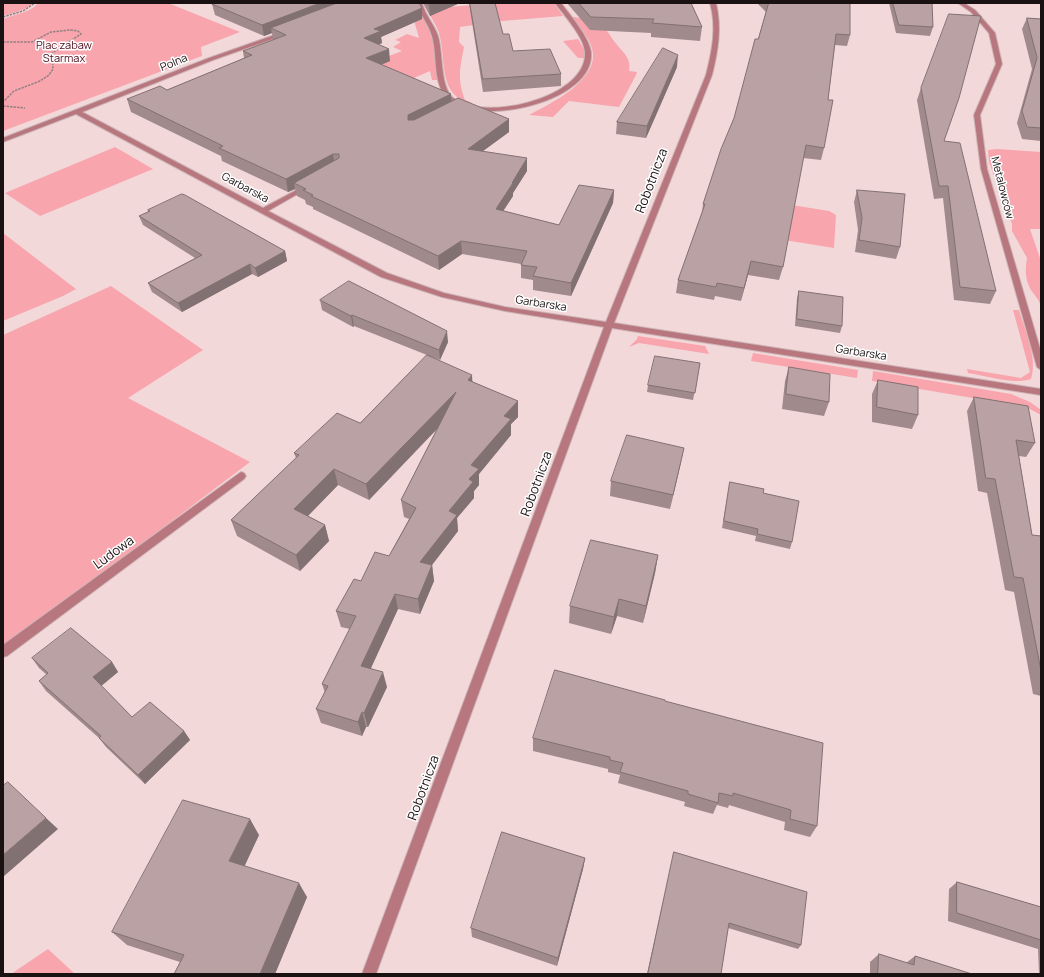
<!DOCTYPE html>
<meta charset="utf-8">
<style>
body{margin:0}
#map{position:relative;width:1044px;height:977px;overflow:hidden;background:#f3d8da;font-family:Manrope,sans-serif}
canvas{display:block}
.frame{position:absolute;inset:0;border:4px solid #1a1112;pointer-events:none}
</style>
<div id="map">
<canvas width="1044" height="977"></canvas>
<div class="frame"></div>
</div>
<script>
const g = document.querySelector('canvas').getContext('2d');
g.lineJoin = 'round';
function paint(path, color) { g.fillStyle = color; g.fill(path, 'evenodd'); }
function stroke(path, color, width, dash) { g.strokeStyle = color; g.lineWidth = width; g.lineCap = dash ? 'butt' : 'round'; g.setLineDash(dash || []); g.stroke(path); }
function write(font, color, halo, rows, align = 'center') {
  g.font = font + ' Manrope,sans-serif'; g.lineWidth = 3; g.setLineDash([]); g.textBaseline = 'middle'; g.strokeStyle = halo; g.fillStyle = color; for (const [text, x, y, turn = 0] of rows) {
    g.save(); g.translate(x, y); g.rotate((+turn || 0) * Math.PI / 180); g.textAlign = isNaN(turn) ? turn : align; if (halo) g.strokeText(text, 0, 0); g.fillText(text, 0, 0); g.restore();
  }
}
paint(new Path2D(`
 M3 3H33C27 10 12 13 3 16Z
 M38 3H168L240 32 201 47 202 56 3 131V19C13 15 32 12 38 3Z
 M409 3C434 14 435 56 438 80H432L430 71 386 90 351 77 384 58 402 51 393 47 401 42 395 40 407 34 419 38Z
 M424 3 448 7 496 3H554L563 16 502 21 460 27 459 42 464 47C460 68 457 79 465 100L473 103C439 99 446 62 440 37 438 25 428 15 424 3Z
 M572 17C581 17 600 24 607 31 610 34 611 38 614 41 621 51 632 57 629 71L637 72 636 75 619 107 569 101 553 117 529 115C550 104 595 82 593 54 592 40 580 28 572 17Z
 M578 39 585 51 584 58H578L563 41Z
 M115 147 153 169 40 216 5 193Z
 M997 149 1041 152V229H1030L1041 261V307C1039 299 1035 296 1031 290 1025 280 1025 269 1027 258L1012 231V224L989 162 988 150Z
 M761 200 829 211 836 215 834 248 753 235Z
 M3 233 76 289 63 296 3 321Z
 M111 286 203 350 128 398 250 462 164 527 3 645V335Z
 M1013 310H1019C1025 331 1038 358 1031 379 1012 385 988 376 968 373L967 369 1021 378 1030 372Z
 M638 336 705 346 709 354 639 343 629 347 637 339Z
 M753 353 858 370 857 378 751 361Z
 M873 371 1011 394 1030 402 1041 410V415L1026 407 872 381Z
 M48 949 75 974H11Z`), '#f8a5ae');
const street = new Path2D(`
 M416 3H422C425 15 434 24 438 36 443 52 440 85 452 97 480 123 588 99 585 52 584 37 564 15 555 3H561C570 15 589 37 591 52 596 102 478 128 448 99 432 84 438 55 432 36 429 24 420 15 416 3Z
 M710 3H716C722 28 718 51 712 75L614 323 1041 389V395L612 328 376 974H362L604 327 505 311 442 297 381 277 76 114 3 142V138L209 58 283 32H287V34L213 60 82 112 263 208 306 185H310V187L268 211 387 273 444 293 505 307 606 322 706 75C712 51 717 28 710 3Z
 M958 3H964L975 10 995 33 1002 64 980 115 987 169 1041 352V370L1037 367 981 169 974 115 996 64 989 33 971 12Z
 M241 472 244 473 246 476 244 479 7 656 3 657V645Z`);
stroke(street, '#ccb4b6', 2);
stroke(new Path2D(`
 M3 17 23 11 35 3
 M3 42H32L51 32 70 30 78 31 81 34 52 53 53 69 49 75 40 81 14 91 3 102
 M3 106 25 108`), '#938081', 1.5, [2.5, 1]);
paint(street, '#b8767e');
paint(new Path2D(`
 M423 3H460L430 16Z
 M469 3H495L503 34 513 51 561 74V86L483 92Z
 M567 3H691L702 27 700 41 651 37V33L590 30Z
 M757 3H850V35L847 46 835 45 828 100 824 148 821 160 803 158 783 267 779 280 748 275 741 301 715 296 714 300 676 293 678 280 702 213 703 204 734 118 758 39 766 12Z
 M889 3H932L933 27 930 36 896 33Z
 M212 4 422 8V19L381 37 382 43 378 45 390 61 381 65 451 94V101L509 132 483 151 527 171 513 193V196L503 211 559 225 614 190 613 203 571 296 533 290V280L521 278V264L462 254 439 270 313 209V207L306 204 305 200 297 196 295 189 288 192 222 161 221 156 131 112 127 99 167 90 244 58 243 51 273 40 272 33 264 36 215 15Z
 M1027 18 1041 19V141L1022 139 1017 123 1032 69 1022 29Z
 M677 67 646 138 616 134 617 122Z
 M921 88 944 141 996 291 990 304 954 300 943 198 934 199 917 100Z
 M857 190 900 247 896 259 855 252 858 230 854 202Z
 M148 210 285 251 287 261 258 277 252 274 182 312 152 292 148 283 195 258 143 225 139 216 148 212Z
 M799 291 842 326 840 333 795 326 797 298Z
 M320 300 448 342 440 360 431 357 473 382 518 401V417L511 424V435L479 474V485L474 491V498L457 518 458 531 432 565 434 581 420 614 398 609 371 668 387 687 368 727H366L362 736 321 723 316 709 325 693 322 684 350 629 341 627 336 611 361 581 389 556 409 519 404 517 401 500 437 429 369 500 338 485 308 516 325 525 329 541 300 571 237 536 231 520 296 458 294 453 360 423 427 355 354 326 353 327 322 310Z
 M700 363 693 400 647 392 648 385Z
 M789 367 829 402 824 416 782 409 785 381Z
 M878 380 918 415 912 429 872 422V394Z
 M974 397 1035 443 1026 457 1019 456 1032 535 1041 536V696L1033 694 1014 592 1005 590 987 493 978 491 967 411Z
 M681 462 670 509 610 496 611 481Z
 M730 482 763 493 792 542 790 549 755 541 756 536 722 528Z
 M658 555 655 573 643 623 617 616 611 634 569 623 570 606Z
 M32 658 112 662 118 672 101 686 132 717 184 731 190 740 145 784 106 747 99 738 46 691 39 681 47 675 39 668Z
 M665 701 817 826 810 837 784 830 785 822 729 805 728 808 717 805 713 814 684 806 685 802 618 783 620 775 608 772V769L533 751V738Z
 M259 835 244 866 307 897 275 974H174L180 962 127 945 112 932Z
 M674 852 801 945 798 949 728 928 721 974H647L673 857Z
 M585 858 583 869 557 966 472 937 471 928Z
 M957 882 1041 907V974H1039L1038 949 948 921 949 889Z
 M879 954 906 963 915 956 972 974H870V962Z`), '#a08a8c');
paint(new Path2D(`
 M320 3H350L271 28 272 33 264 36 262 25Z
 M434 3H460L430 16 429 5Z
 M422 8V19L381 37 382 43 366 50 364 38 374 29Z
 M389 49 390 61 368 70 366 58Z
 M678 55 677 67 646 138 647 126Z
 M451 94V107L409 128 408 120V115Z
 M509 119V132L468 162V149Z
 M333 154 335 167 294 183 295 189 288 192 286 179Z
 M527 158V171L513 193V196L496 222V209Z
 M614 190 613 203 571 296V283Z
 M461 241 462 254 439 270 438 256Z
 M285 251 287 261 258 277 255 268Z
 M751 261 748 275 741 301 744 288Z
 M250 264 252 274 182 312 178 303Z
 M352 315 354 326 353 327 351 316Z
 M447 331 448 342 440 360 439 350Z
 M472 375 473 392 468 380Z
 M456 392 457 408 369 500 366 484Z
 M518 401V417L511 424V435L479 474V485L474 491V498L457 518 458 531 422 578 420 562 449 511 469 479 471 465 504 416Z
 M684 448 681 462 670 509 673 495Z
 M334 469 338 485 299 525 294 509Z
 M325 525 329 541 300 571 296 555Z
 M658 555 655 573 643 623 646 606Z
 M432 565 434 581 420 614 418 599Z
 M395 594 398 609 365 681 361 666Z
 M619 599 617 616 611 634 614 617Z
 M112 662 118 672 100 687 93 677Z
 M383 672 387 687 368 727 364 713Z
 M362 712 366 727 362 736 358 722Z
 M184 731 190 740 145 784 138 775Z
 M46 818 58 829 3 877V855Z
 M250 819 259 835 240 876 229 861Z
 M585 858 583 869 557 966 558 958Z
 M299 883 307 897 275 974H260Z`), '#827172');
const building = new Path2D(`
 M216 3H320L262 25 212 4Z
 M337 3H419L422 8 374 29 381 31 364 38 389 49 366 58 451 94 408 115V120H414L458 98 509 119 468 149 527 158 512 183H513L496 209 559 225 579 185 614 190 571 283 533 276 537 267 521 265 527 251 461 241 438 256 311 196 313 195 303 190 306 189 294 183 339 158V154H333L286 179 219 148 223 146 127 99 160 86 167 90 252 55 243 51 286 35 271 28Z
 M428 3H434L429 5Z
 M470 3H495L503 34H509L513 51 550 49 561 74 483 79Z
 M579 3H691L702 27 652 23 654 19 591 17Z
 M769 3H850V35L836 34 828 100H833L824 148 806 145 783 267 751 261 744 288 717 283 716 287 678 280 705 204H703L721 149 734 118 755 39H758Z
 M893 3H932L933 27 899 25Z
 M949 14 981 16 959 98 944 141 960 143 996 291 960 287 948 186H939L921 88Z
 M1027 18 1041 19V128L1027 127 1022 111 1037 58Z
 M663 48 678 55 647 126 617 122Z
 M857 190 905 194 900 247 859 240 862 218Z
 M182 194 185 195 285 251 255 268 250 264 178 303 148 283 202 255 139 216 150 211 148 210Z
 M349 281 447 331 439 350 352 315 351 316 320 300Z
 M799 291 843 297 842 326 797 319Z
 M427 355 472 375 468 380 518 401 504 416 511 419 471 465 479 469 469 479 473 482 449 511 457 515 420 562 432 565 418 599 395 594 361 666 383 672 364 713 362 712 358 722 316 709 328 686 322 684 356 616 336 611 354 579 361 581 375 552 389 556 416 508 401 500 456 392 366 484 334 469 294 509 325 525 296 555 231 520 299 455 294 453 337 413 360 423Z
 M655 356 700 363 695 393 648 385Z
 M789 367 830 374 829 402 786 394Z
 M878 380 918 387V415L877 407Z
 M974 397 1028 406 1035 443 1016 440 1032 535 1041 536V671L1023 578 1014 577 995 479 986 478Z
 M627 435 684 448 673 495 611 481Z
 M730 482 764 489 763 493 799 501 792 542 757 534 758 529 724 521Z
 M591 540 658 555 646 606 619 599 614 617 570 606Z
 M71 628 112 662 93 677 132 717 150 702 184 731 138 775 99 738 101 736 39 681 48 673 32 658Z
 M555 670 665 700V701L823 743 817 826 790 819 791 810 733 793V796L719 793 718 803 688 794V791L620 772 623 763 610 760V757L533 738Z
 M8 782 46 818 3 855V786Z
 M183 800 250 819 229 861 299 883 260 974H174L184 955 112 932Z
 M502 832 585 858 558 958 471 928Z
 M674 852 807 892 801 945 729 923 721 974H648Z
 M957 882 1041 907V940L957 913Z
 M879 954 914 965 915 956 972 974H878Z`);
paint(building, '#baa1a3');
stroke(building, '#827172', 1);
write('11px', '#4f0f1e', '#fff', [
 ["Plac zabaw",64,46],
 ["Starmax",64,59]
]);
write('11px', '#1a1112', '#fff', [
 ["Polna",174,63,-22],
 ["Garbarska",245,188,28],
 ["Metalowców",1002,188,76],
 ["Garbarska",541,304,9],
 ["Garbarska",861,353,9]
]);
write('13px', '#1a1112', '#fff', [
 ["Robotnicza",652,181,-69],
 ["Robotnicza",537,484,-70],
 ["Ludowa",114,553,-36],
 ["Robotnicza",424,788,-70]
]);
</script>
